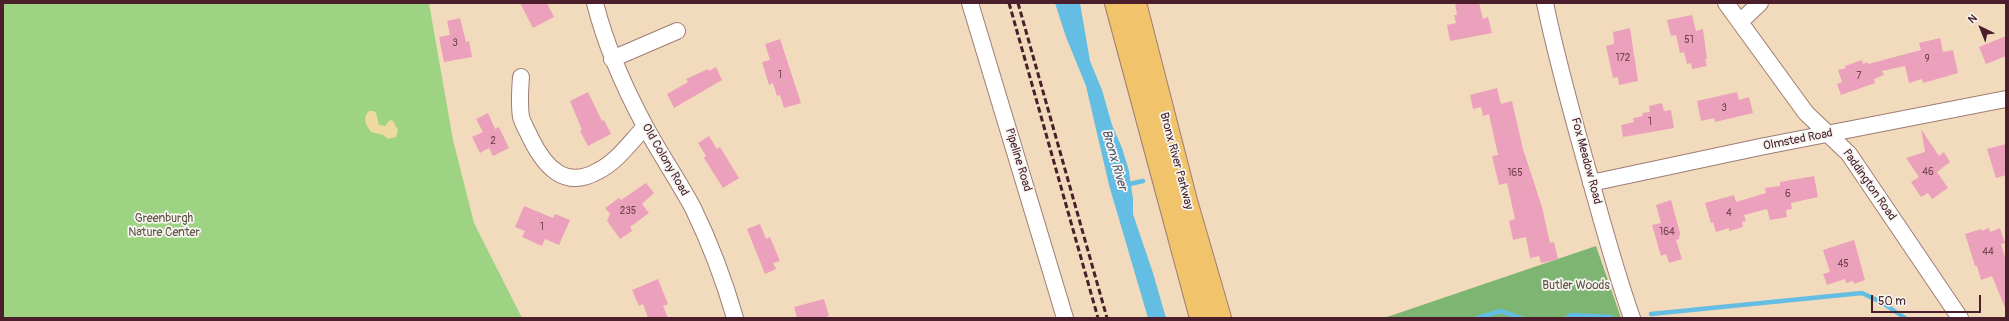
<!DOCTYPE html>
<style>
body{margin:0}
#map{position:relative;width:2009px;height:321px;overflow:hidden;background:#f2dbbc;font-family:Pangolin,sans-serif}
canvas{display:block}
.frame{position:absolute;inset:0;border:4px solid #4a1f2b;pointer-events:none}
.north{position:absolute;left:1961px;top:8px;width:40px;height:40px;-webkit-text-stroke:3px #f6f6f2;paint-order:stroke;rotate:317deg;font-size:11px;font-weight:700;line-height:16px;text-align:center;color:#4a1f2b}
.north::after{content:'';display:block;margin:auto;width:14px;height:18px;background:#4a1f2b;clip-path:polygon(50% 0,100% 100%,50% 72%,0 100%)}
.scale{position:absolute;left:1871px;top:295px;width:110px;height:18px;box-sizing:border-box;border:2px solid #4a1f2b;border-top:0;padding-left:5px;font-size:12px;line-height:14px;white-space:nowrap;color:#4a1f2b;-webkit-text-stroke:3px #f6f6f2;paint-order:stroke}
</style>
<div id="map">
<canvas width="2009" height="321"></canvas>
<div class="frame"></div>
<div class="north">N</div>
<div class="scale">50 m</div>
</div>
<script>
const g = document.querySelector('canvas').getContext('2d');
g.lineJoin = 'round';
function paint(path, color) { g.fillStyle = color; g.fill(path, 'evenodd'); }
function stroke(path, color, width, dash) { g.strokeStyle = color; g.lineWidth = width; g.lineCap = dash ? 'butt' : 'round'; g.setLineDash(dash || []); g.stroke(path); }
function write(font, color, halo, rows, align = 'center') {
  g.font = font + ' Pangolin,sans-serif'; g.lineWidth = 3.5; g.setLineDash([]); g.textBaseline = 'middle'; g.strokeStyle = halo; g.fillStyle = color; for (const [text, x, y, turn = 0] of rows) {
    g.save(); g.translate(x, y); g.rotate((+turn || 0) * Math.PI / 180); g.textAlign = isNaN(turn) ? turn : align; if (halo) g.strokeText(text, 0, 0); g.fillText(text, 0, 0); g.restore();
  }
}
paint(new Path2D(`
 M3 3H429L453 140 474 223 522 318H3Z`), '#9ed384');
paint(new Path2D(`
 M1596 246 1621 318H1384Z`), '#7eb572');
paint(new Path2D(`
 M369 111H374L376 113 379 125 385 126 390 120 393 121 398 130 396 137 388 139 383 135 371 132C366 126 362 117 369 111Z`), '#eeda9e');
paint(new Path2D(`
 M1055 3H1080L1090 61 1102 90 1112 125 1122 148 1129 171 1133 199V214L1153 273 1166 318H1148L1109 185 1086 86 1066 37Z`), '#64bde2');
stroke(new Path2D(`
 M1125 185 1143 181
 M1651 314 1862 293 1881 302 1905 318
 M1477 318 1501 311 1521 318
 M1567 318 1571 315 1611 317`), '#64bde2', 4.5);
paint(new Path2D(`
 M520 3H547L554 17 533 28Z
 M1455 3H1479L1483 19 1488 17 1492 33 1450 41 1447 25 1456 23 1454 15H1457Z
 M1692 15 1696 31 1703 29 1707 59H1705L1707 66 1692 69 1691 63 1687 64 1684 52 1680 53 1676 35 1671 36 1667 20Z
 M460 18 466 42 469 41 472 57 444 62 439 37 450 35 447 21Z
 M1630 28 1638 81 1619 85 1618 77 1613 78 1606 46 1614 44 1613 32Z
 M2006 36V56L1986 64 1979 47Z
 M1940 38 1943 52 1953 50 1958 73 1923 83 1922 79 1909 83 1905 66 1882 71 1884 75 1874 79 1875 83 1841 95 1837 84 1842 82 1838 70 1846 68 1845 66 1862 60 1863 64 1867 62 1868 64 1921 50 1919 43Z
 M780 39 801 103 784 108 780 95 777 96 773 83 769 85 762 62 770 60 765 44Z
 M716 67 722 80 674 108 667 94 688 82 686 79 708 69 709 71Z
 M1497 88 1501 104 1512 101 1523 149 1542 207 1550 243 1554 242 1558 259 1541 263 1539 256 1530 258 1526 237 1513 240 1509 221 1515 219 1507 183 1499 185 1492 156 1498 155 1489 114 1483 116 1481 107 1473 109 1470 95Z
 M588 92 602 121 604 120 611 134 588 146 580 131 582 130 570 101Z
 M1737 92 1739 100 1749 97 1753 113 1715 122 1714 118 1701 121 1697 101Z
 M1662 103 1664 111 1671 110 1674 128 1623 137 1621 125 1634 122 1633 118 1643 116 1642 113 1650 112 1649 106Z
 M488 113 495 129 499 127 509 148 493 156 489 148 480 153 472 137 483 132 476 119Z
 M1921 129 1939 156 1944 152 1950 162 1937 172 1948 188 1932 199 1928 193 1921 197 1911 182 1919 177 1906 158 1925 152Z
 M709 136 717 149 720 147 739 178 723 188 704 158 706 156 698 143Z
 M2006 144V175L1996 178 1987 149Z
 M1814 176 1818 197 1791 203 1792 209 1786 210 1787 217 1770 220 1767 209 1744 215 1746 221 1742 222 1743 227 1729 231V228L1716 232 1713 222 1711 223 1705 203 1734 195 1736 202 1766 193 1765 188 1780 186V182Z
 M646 183 654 193 642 204 649 213 630 227 632 231 620 239 607 221 610 214 605 208 619 198 621 200Z
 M1671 200 1680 233 1679 239 1676 240 1682 259 1669 263 1666 254 1661 256 1652 225 1661 223 1656 205Z
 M524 206 553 218 555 214 570 220 559 245 545 239 542 246 522 237 525 231 515 227Z
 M760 224 766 239 770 237 780 261 773 263 776 269 765 274 747 229Z
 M1989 228 1990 232 2000 228 2005 243 2001 244 2006 260V310L1992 276 1981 280 1977 266H1975L1965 234 1981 229 1982 231Z
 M1854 240 1865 280 1854 284 1853 281 1846 283 1845 279 1827 285 1823 274 1830 272 1823 250Z
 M658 279 668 304 663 306 668 318H648L643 304 639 306 632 290Z
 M824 299 829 316 822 318H797L794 307Z`), '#eba1bb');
const minor = new Path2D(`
 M595 3C606 47 624 87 645 126 660 154 678 180 693 208 710 243 724 280 735 318
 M970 3 1065 318
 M1545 3C1558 66 1576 128 1593 189 1605 232 1617 276 1632 318
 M1726 3 1806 113 1849 154 1960 318
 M1740 22 1760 3
 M612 59 677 31
 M521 77C520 90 519 104 521 117 523 124 528 132 531 139 545 167 565 190 598 171 617 162 631 141 645 127
 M1591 183 1760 147 2006 99`);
const highway = new Path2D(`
 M1116 3 1201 318
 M1135 3 1186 201 1220 318`);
stroke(minor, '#9e7d74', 18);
stroke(highway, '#9e7d74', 24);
stroke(minor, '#fff', 16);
stroke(highway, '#f1c36a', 22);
stroke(new Path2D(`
 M1009 3 1098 318
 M1018 3 1107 318`), '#4a1f2b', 3, [6, 3]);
write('10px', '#72404f', null, [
 ["51",1689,40],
 ["3",455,43],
 ["172",1623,58],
 ["9",1927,59],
 ["1",780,75],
 ["7",1859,76],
 ["3",1724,108],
 ["1",1650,122],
 ["2",493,141],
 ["46",1928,172],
 ["165",1515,173],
 ["6",1788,194],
 ["235",628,211],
 ["4",1729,213],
 ["1",542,227],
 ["164",1667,232],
 ["44",1988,252],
 ["45",1843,264]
]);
write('12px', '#4a1f2b', '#f6f6f2', [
 ["Olmsted Road",1798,140,-11],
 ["Old Colony Road",665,160,60],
 ["Pipeline Road",1018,160,73],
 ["Bronx River Parkway",1176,161,75],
 ["Fox Meadow Road",1586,161,75],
 ["Paddington Road",1869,185,55]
]);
write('12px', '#635546', '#f6f6f2', [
 ["Greenburgh",164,219],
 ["Nature Center",164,233],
 ["Butler Woods",1576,286]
]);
write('italic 13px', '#53566b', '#f6f6f2', [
 ["Bronx River",1114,160,74]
]);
</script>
